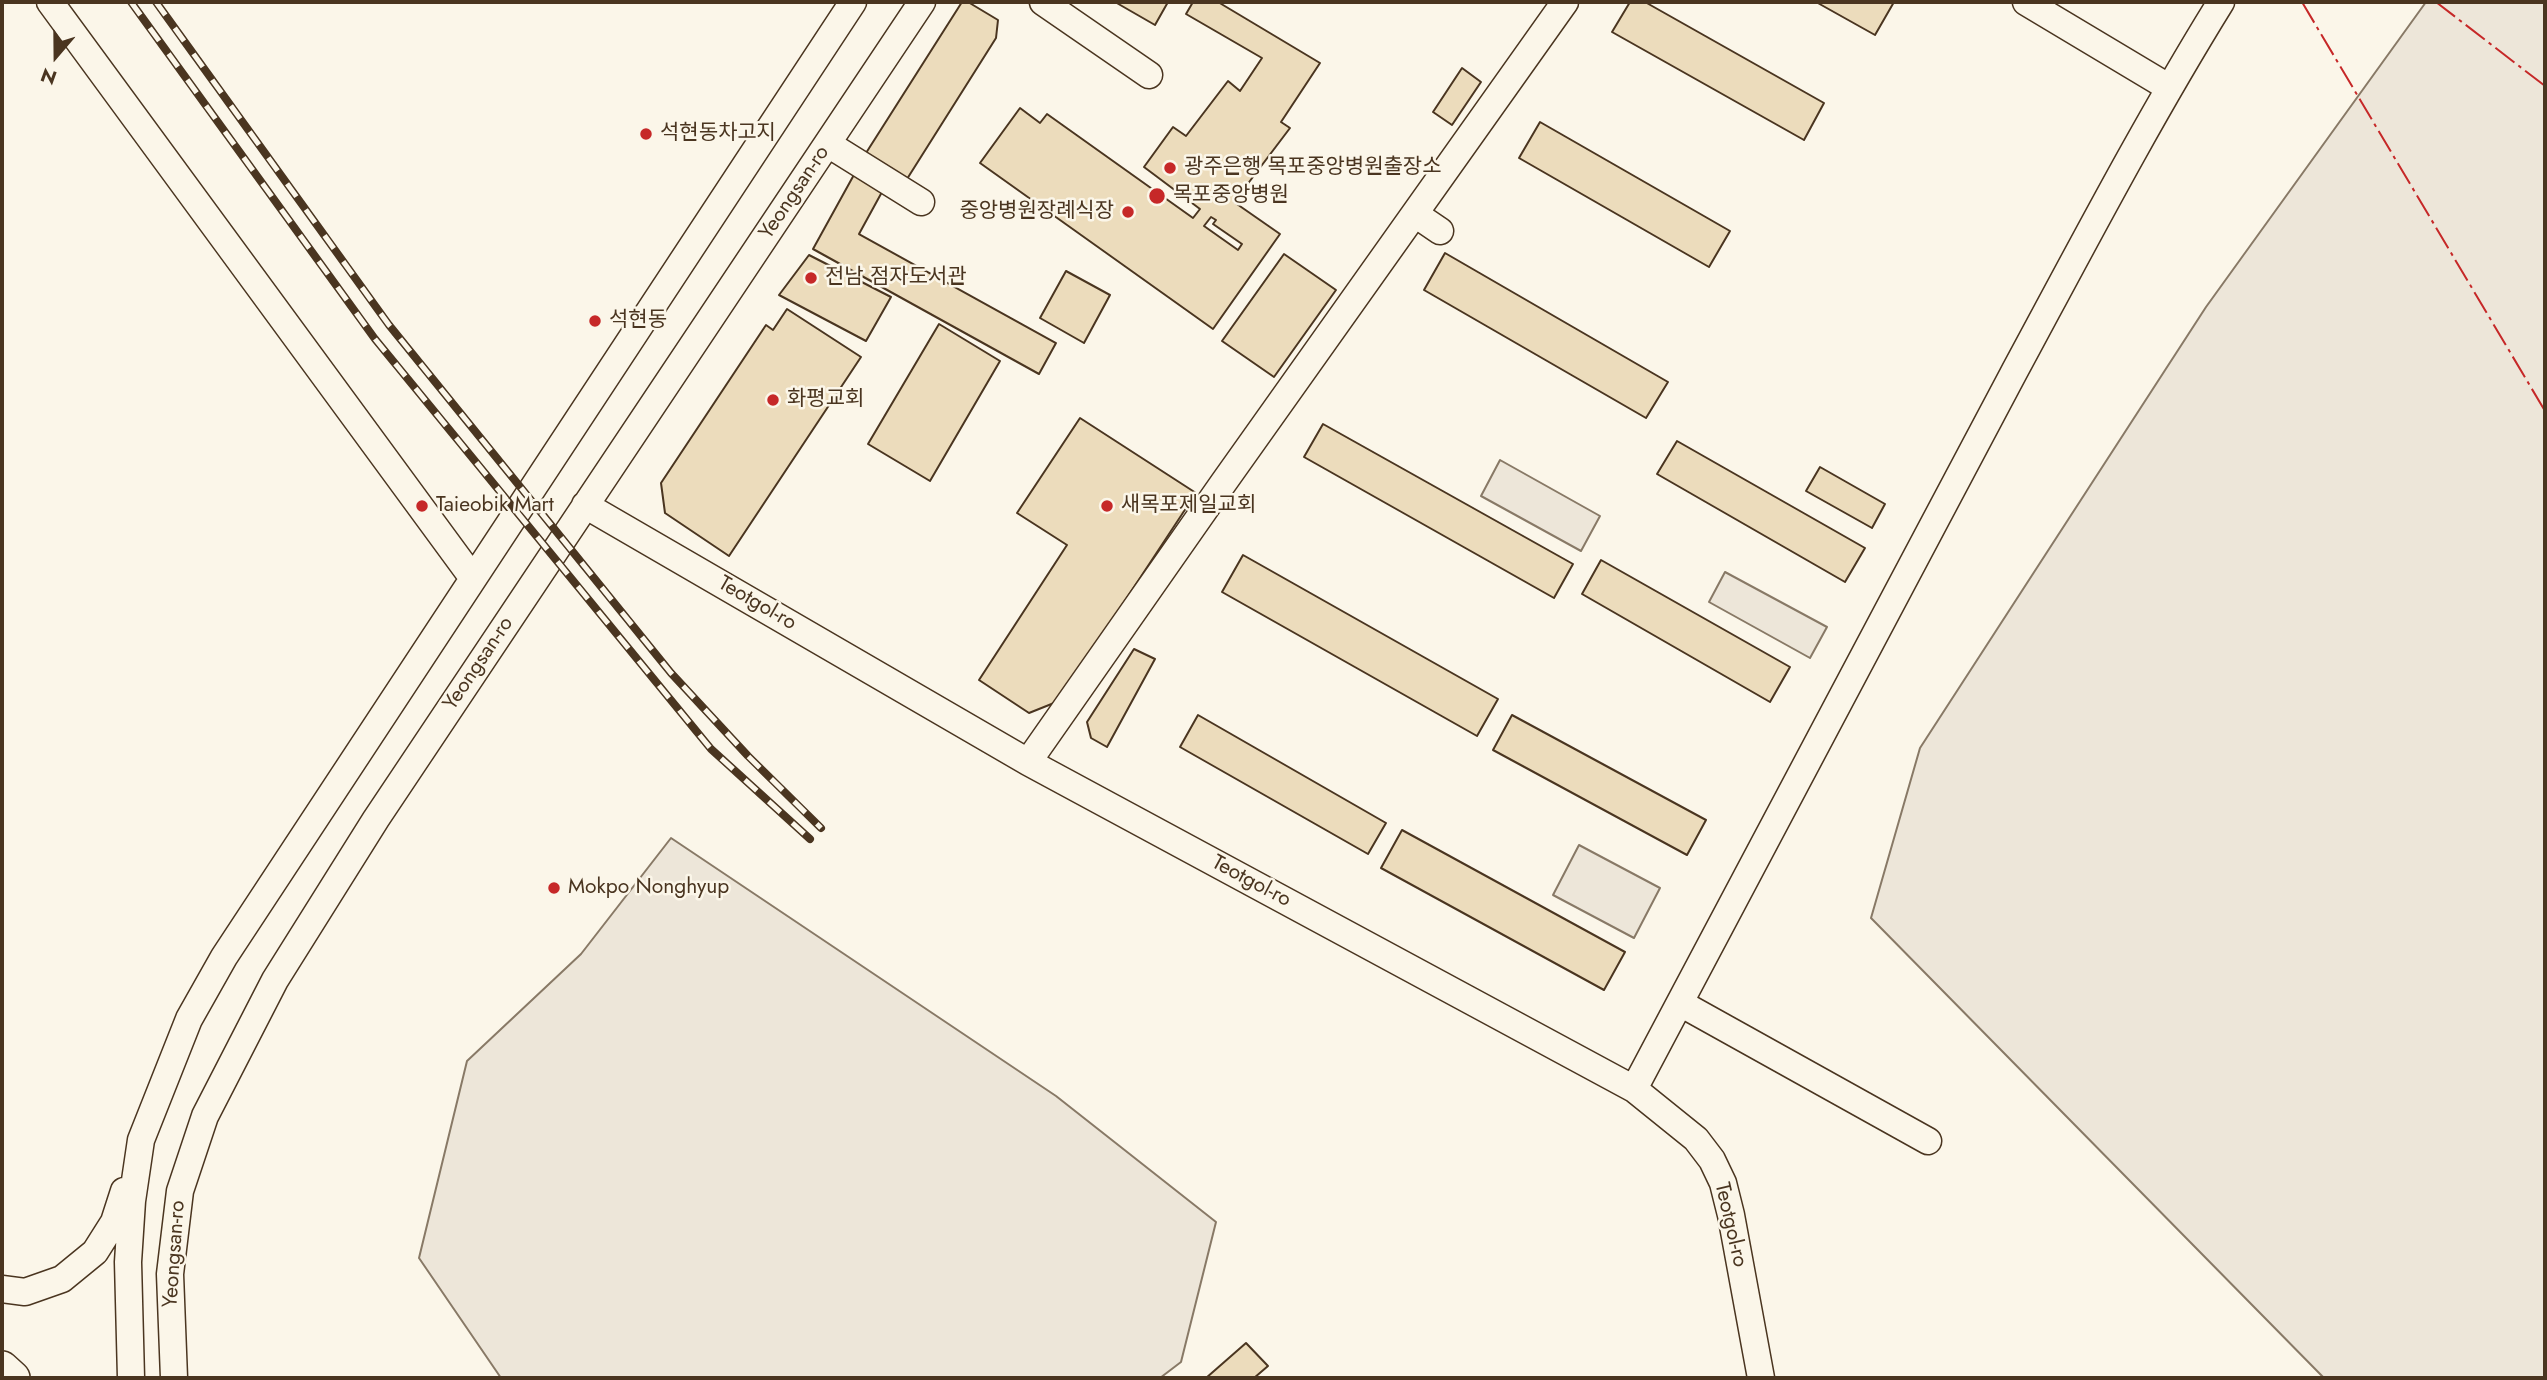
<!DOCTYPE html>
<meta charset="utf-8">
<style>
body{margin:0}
#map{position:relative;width:2547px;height:1380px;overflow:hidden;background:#fbf6e9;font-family:Jost,sans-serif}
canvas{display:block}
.frame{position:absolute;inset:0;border:4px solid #4a3520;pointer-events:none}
.north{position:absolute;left:21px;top:21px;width:70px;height:70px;-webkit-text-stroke:5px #fbf6e9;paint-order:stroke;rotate:200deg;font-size:19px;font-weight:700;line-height:28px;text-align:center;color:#4a3520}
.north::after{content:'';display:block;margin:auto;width:24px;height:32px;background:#4a3520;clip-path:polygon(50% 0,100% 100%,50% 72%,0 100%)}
</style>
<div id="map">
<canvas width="2547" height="1380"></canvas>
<div class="frame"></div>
<div class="north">N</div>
</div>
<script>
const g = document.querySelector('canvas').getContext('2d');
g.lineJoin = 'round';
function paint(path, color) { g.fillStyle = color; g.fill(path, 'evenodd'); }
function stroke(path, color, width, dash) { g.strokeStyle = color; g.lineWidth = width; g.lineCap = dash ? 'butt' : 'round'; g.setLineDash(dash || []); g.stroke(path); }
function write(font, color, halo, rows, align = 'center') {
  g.font = font + ' Jost,"Noto Sans KR",sans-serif'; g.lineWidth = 5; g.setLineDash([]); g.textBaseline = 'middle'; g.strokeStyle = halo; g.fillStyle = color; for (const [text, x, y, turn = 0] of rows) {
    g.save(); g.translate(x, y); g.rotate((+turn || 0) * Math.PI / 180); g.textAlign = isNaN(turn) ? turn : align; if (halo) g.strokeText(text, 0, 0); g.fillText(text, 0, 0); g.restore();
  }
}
const green = new Path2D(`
 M2426 2H2545V1378H2324L1871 918 1920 748 2206 307Z
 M1500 460 1600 516 1581 551 1481 496Z
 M1725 572 1827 627 1810 658 1709 602Z
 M671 838 1056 1096 1216 1222 1181 1362 1160 1378H501L419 1258 467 1061 581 954Z
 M1579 845 1660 888 1634 938 1553 895Z`);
paint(green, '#ede6d9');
stroke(green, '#887966', 2);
const building = new Path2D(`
 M962 2H968L998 20 996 38 907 179 866 153Z
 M1115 2H1168L1155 25Z
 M1193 2H1218L1320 63 1281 122 1290 128 1234 202 1280 234 1213 329 980 163 1020 108 1040 123 1047 114 1193 218 1200 209 1144 167 1173 127 1186 136 1228 81 1240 91 1262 58 1186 14ZM1211 217 1216 220 1213 224 1242 244 1238 250 1204 226Z
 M1630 2H1645L1824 103 1804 140 1612 32Z
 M1816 2H1894L1875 35Z
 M1462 68 1481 82 1452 125 1433 112Z
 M1540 122 1730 231 1709 267 1519 158Z
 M866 153 894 170 859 234 1056 343 1039 374 813 249Z
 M1445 253 1668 382 1646 418 1424 290Z
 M1284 254 1336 290 1274 377 1222 341Z
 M809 255 891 297 866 341 779 295Z
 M1066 271 1110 295 1084 343 1040 318Z
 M787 309 861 357 729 556 665 513 661 483 766 325 773 330Z
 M939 324 1000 361 930 481 868 444Z
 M1080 418 1196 493 1059 701 1029 713 979 680 1067 545 1017 513Z
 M1323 424 1573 564 1554 598 1304 457Z
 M1677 441 1865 548 1845 582 1657 474Z
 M1820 467 1885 504 1872 528 1806 491Z
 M1243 555 1498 699 1477 736 1222 592Z
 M1601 560 1790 667 1770 702 1582 594Z
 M1134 649 1155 659 1107 747 1091 738 1087 722Z
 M1198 715 1386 823 1368 854 1180 747Z
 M1512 715 1706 820 1687 855 1493 750Z
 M1402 830 1625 952 1604 990 1381 868Z
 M1246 1343 1268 1366 1254 1378H1206Z`);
paint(building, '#ecdcbc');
stroke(building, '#4a3520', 2);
const minor = new Path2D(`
 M50 2 472 577
 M1043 2 1149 75
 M2026 2 2168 87
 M828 144 921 202
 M1415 214 1440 231
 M585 505 1028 762 1634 1089 1696 1139 1712 1160 1723 1183 1731 1215 1761 1378
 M1028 762 1224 482 1565 2
 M1680 1003 1928 1141
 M1634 1089C1761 851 1885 612 2012 376 2080 250 2146 123 2221 2
 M2 1289 25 1292 62 1279 95 1252 114 1222 124 1191
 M131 1378 128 1262 132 1201 141 1140 189 1019 224 957 853 2
 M174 1378 170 1274 180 1191 205 1116 275 980 376 819 922 2`);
const major = new Path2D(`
 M2 1368 13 1378`);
stroke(minor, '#4a3520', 29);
stroke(major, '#4a3520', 36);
stroke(minor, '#fbf6e9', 26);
stroke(major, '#fbf6e9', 33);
const rail = new Path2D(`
 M131 2 375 339 711 749 810 839
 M156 2 389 325 671 673 748 756 821 828`);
stroke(rail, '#4a3520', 8);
stroke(rail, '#fbf6e9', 5, [16]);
stroke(new Path2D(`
 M2302 2 2545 411
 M2436 2 2545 86`), '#c62828', 2, [24, 5, 3.5, 5]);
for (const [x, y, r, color] of [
 [646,134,7,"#c62828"],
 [1170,168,7,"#c62828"],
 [1157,196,9,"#c62828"],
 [1128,212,7,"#c62828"],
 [811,278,7,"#c62828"],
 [595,321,7,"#c62828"],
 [773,400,7,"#c62828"],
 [422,506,7,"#c62828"],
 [1107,506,7,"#c62828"],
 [554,888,7,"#c62828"]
]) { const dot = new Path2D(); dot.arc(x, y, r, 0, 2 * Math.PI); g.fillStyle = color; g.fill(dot); stroke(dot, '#fbf6e9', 2.5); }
write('21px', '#4a3520', '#fbf6e9', [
 ["석현동차고지",660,134],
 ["광주은행 목포중앙병원출장소",1184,168],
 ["목포중앙병원",1173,196],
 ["중앙병원장례식장",1114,212,"right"],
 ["전남 점자도서관",825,278],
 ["석현동",609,321],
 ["화평교회",787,400],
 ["Taieobik Mart",436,506],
 ["새목포제일교회",1121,506],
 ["Mokpo Nonghyup",568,888]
], 'left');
write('21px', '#4a3520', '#fbf6e9', [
 ["Yeongsan-ro",795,193,-56],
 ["Teotgol-ro",757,604,30],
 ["Yeongsan-ro",479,664,-56],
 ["Teotgol-ro",1251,882,28],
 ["Teotgol-ro",1730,1225,77],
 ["Yeongsan-ro",175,1254,-86]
]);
</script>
